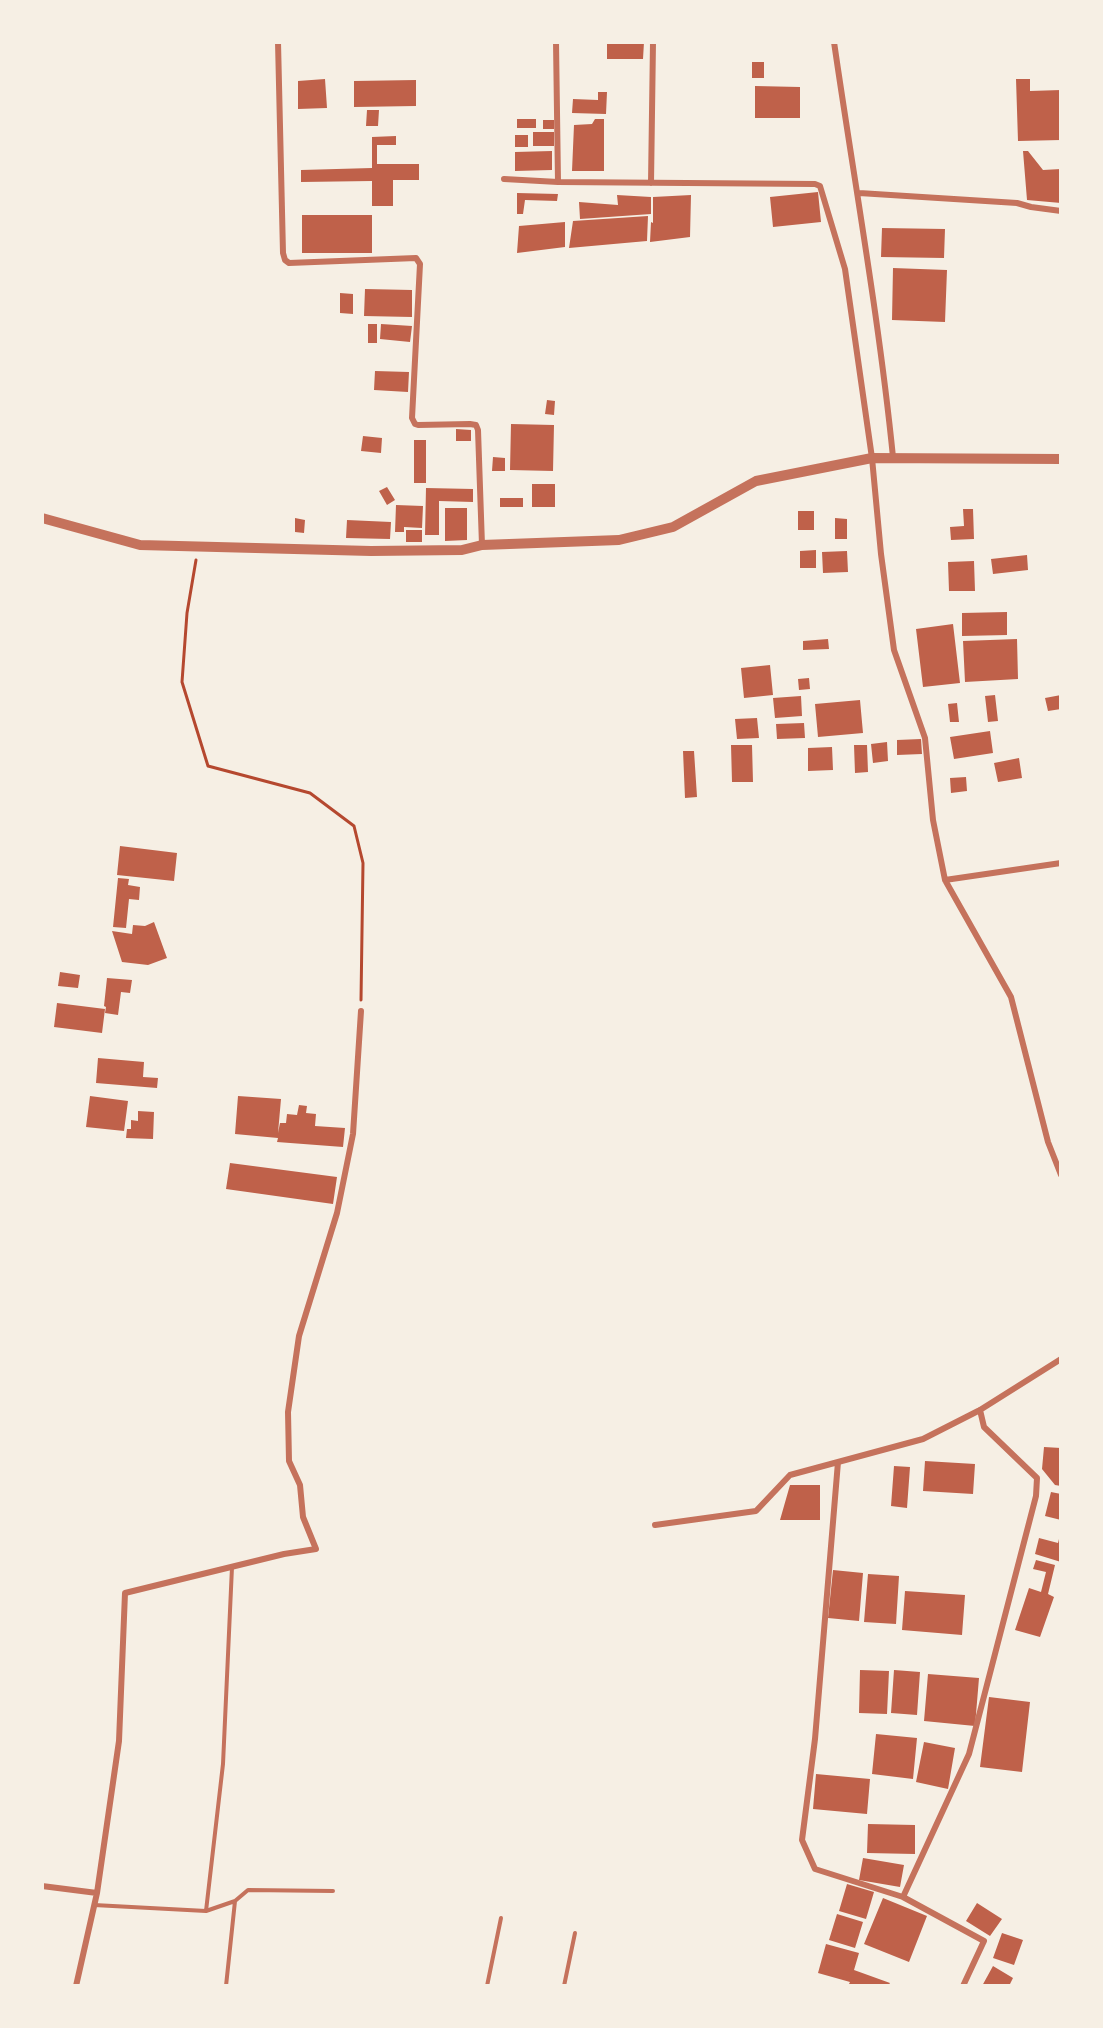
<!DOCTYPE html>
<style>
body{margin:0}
#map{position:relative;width:1103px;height:2028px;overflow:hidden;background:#f6efe4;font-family:Merriweather,serif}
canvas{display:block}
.frame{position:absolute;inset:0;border:44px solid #f6efe4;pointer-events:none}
</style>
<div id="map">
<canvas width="1103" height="2028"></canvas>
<div class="frame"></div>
</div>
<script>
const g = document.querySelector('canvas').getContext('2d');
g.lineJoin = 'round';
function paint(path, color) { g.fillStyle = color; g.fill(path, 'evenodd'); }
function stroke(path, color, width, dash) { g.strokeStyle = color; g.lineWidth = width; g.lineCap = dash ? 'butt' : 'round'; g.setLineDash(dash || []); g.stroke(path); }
paint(new Path2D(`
 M607 42H644L643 59H607Z
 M752 62H764V78H752Z
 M325 79 327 108 298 109V81Z
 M1016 79H1030V91L1061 90V140L1018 141Z
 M416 80V106L354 107V81Z
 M755 86 800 87V118H755Z
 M598 92H607L606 114 572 113 573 99 598 100Z
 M367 110H379L378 126H366Z
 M517 119H536V128H517Z
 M595 119H604V171H572L574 125 592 124Z
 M543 120H554V129H543Z
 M533 132H554V146H533Z
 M515 135H528V147H515Z
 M396 136V145H377V164H419V180H393V206H372V181L301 182V170L372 168V137Z
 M552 151V170L515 171V152Z
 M1023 151H1028L1043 170 1061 169V203L1027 200Z
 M818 192 821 222 773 227 770 197Z
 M517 193 558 194 557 201 525 200 523 214H517Z
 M617 195 651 197V214L580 219 579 202 618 205Z
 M691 195 690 237 650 242 651 222 653 223V197Z
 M302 215H372V253H302Z
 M648 216 647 241 569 248 573 221Z
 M565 222V247L517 253 519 226Z
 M882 228 945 229 944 258 881 257Z
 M893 268 947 270 945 322 892 320Z
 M365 289 412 290V317L364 316Z
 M340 293 353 294V314L340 313Z
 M368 324H377V343H368Z
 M381 324 412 326 410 342 380 339Z
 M375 371 409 372 408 392 374 390Z
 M547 400 555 401 554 415 545 414Z
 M511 424 554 425 553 471 510 470Z
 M456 429 471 430V441H456Z
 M363 436 382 438 381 453 361 451Z
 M414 440H426V483H414Z
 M493 457 505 458V471H492Z
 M532 484H555V507H532Z
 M387 487 395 500 387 505 379 491Z
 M426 488 473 489V502L439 501V535H425Z
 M500 498H523V507H500Z
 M396 505 423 506 422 528 404 527V532H395Z
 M445 508H467V540L445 541Z
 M963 509H973L974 539 951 540 950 527 964 526Z
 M798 511H814V530H798Z
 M295 518 305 520 304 533 295 532Z
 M835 518 847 519V539H835Z
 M347 520 391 522 390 539 346 538Z
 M406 530H422V542H406Z
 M816 550V568H800V551Z
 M847 551 848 572 823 573 822 552Z
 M1027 555 1028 570 993 574 991 559Z
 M974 561 975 591H949L948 562Z
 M1007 612V635L962 636V613Z
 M953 624 960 683 923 687 916 629Z
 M828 639 829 649 803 650V641Z
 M1017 639 1018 679 965 682 963 641Z
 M770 665 773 695 744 698 741 668Z
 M809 678 810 689 799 690 798 679Z
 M995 695 998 721 988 722 985 696Z
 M1061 695V709L1048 711 1045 698Z
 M801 696 802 716 775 718 773 698Z
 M860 700 863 733 818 737 815 704Z
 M957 703 959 722H950L948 704Z
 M757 718 759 738 737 739 735 719Z
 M804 723 805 738 777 739 776 724Z
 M990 731 993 753 954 759 950 737Z
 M921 739 922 754 897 755V740Z
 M887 742 888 761 873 763 871 744Z
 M731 745H752L753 782H732Z
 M854 745H867L868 772 855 773Z
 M832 747 833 770 808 771V748Z
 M683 751H694L697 797 685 798Z
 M1019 758 1022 778 998 782 994 763Z
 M966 777 967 791 951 793 950 778Z
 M120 846 177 853 174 881 117 875Z
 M118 878 129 879 128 885 140 887 139 900 129 899 126 928 113 927Z
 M154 922 167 958 148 965 122 962 112 931 132 934 133 925 145 926Z
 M60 972 80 975 78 988 58 986Z
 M107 978 132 980 130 993 121 992 118 1015 105 1013 106 1007 104 1006Z
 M57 1003 105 1009 102 1033 54 1027Z
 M98 1058 144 1062 143 1077 158 1078 157 1088 96 1083Z
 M90 1096 128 1101 124 1131 86 1127Z
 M238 1096 281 1099 278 1133 280 1123H286L287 1114 297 1115 299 1105 307 1106 306 1113 316 1114 315 1126 345 1128 343 1147 277 1142 278 1138 235 1134Z
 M138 1111 154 1112 153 1139 126 1138 127 1129H131V1120L138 1121Z
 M230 1163 337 1177 333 1204 226 1189Z
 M1044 1447 1061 1448V1486L1055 1485 1042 1469Z
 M925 1461 975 1464 973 1494 923 1491Z
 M894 1466 910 1467 907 1508 891 1506Z
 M790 1485H820V1520H780Z
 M1051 1492 1061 1494V1520L1045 1516Z
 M1060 1535 1061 1562 1035 1554 1039 1538 1058 1543Z
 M1036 1560 1055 1565 1048 1594 1054 1597 1040 1637 1015 1630 1029 1588 1041 1592 1046 1572 1033 1569Z
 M833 1570 863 1573 859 1621 828 1618Z
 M868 1574 899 1576 896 1624 864 1622Z
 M905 1591 965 1595 962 1635 902 1630Z
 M860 1670 889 1671 887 1714 859 1713Z
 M894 1670 920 1672 917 1715 891 1713Z
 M928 1674 979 1678 975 1726 924 1721Z
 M989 1697 1030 1702 1022 1772 980 1767Z
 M876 1734 917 1738 913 1779 872 1774Z
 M924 1742 955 1748 948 1789 916 1782Z
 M816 1774 870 1779 867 1814 813 1809Z
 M868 1824 915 1825V1854L867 1853Z
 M863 1858 904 1865 900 1887 859 1880Z
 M847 1884 874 1892 866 1919 839 1911Z
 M883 1898 927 1916 909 1962 864 1944Z
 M977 1903 1002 1919 990 1936 966 1921Z
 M837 1914 863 1922 855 1948 829 1940Z
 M1002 1933 1023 1940 1014 1965 993 1958Z
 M826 1944 859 1953 854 1970 890 1983 888 1986H848L850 1982 818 1973Z
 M993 1966 1013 1978 1009 1986H982Z`), '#bf614a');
stroke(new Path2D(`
 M196 560 187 613 182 682 208 766 310 793 354 826 363 863 361 1000`), '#b5482f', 3);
stroke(new Path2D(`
 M94 1905 206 1911 235 1901 248 1890 333 1891
 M206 1911 223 1764 232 1567
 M226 1986 235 1901
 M487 1986 501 1918
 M564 1986 575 1933`), '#c5725c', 4);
stroke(new Path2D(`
 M278 42 283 253 285 260 289 263 416 258 420 264 412 418 415 424 418 425 470 424 476 425 478 430 482 545
 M556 42 558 182
 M834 42C854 180 879 318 893 457
 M504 179 558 182 815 184 820 186 845 269 872 458 881 554 894 650 925 738 933 820 945 880 1011 997 1048 1142 1061 1175
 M651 183 653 42
 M859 193 1017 203 1031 207 1061 211
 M945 880 1061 863
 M838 1462 815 1739 802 1840 815 1869 903 1897
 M655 1525 756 1511 790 1475 923 1439 980 1410 1061 1359
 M42 1886 97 1893
 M76 1986 97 1893 119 1741 125 1593 284 1554 316 1549 303 1517 300 1485 289 1461 288 1412 299 1336 337 1213 353 1134 361 1011
 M963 1986 984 1941 903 1897 969 1754 1036 1496 1037 1478 984 1427 980 1410`), '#c5725c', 6);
stroke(new Path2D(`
 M42 518 140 545 371 551 462 550 482 545 619 540 673 527 756 481 872 458 1061 459`), '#c5725c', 10);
</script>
